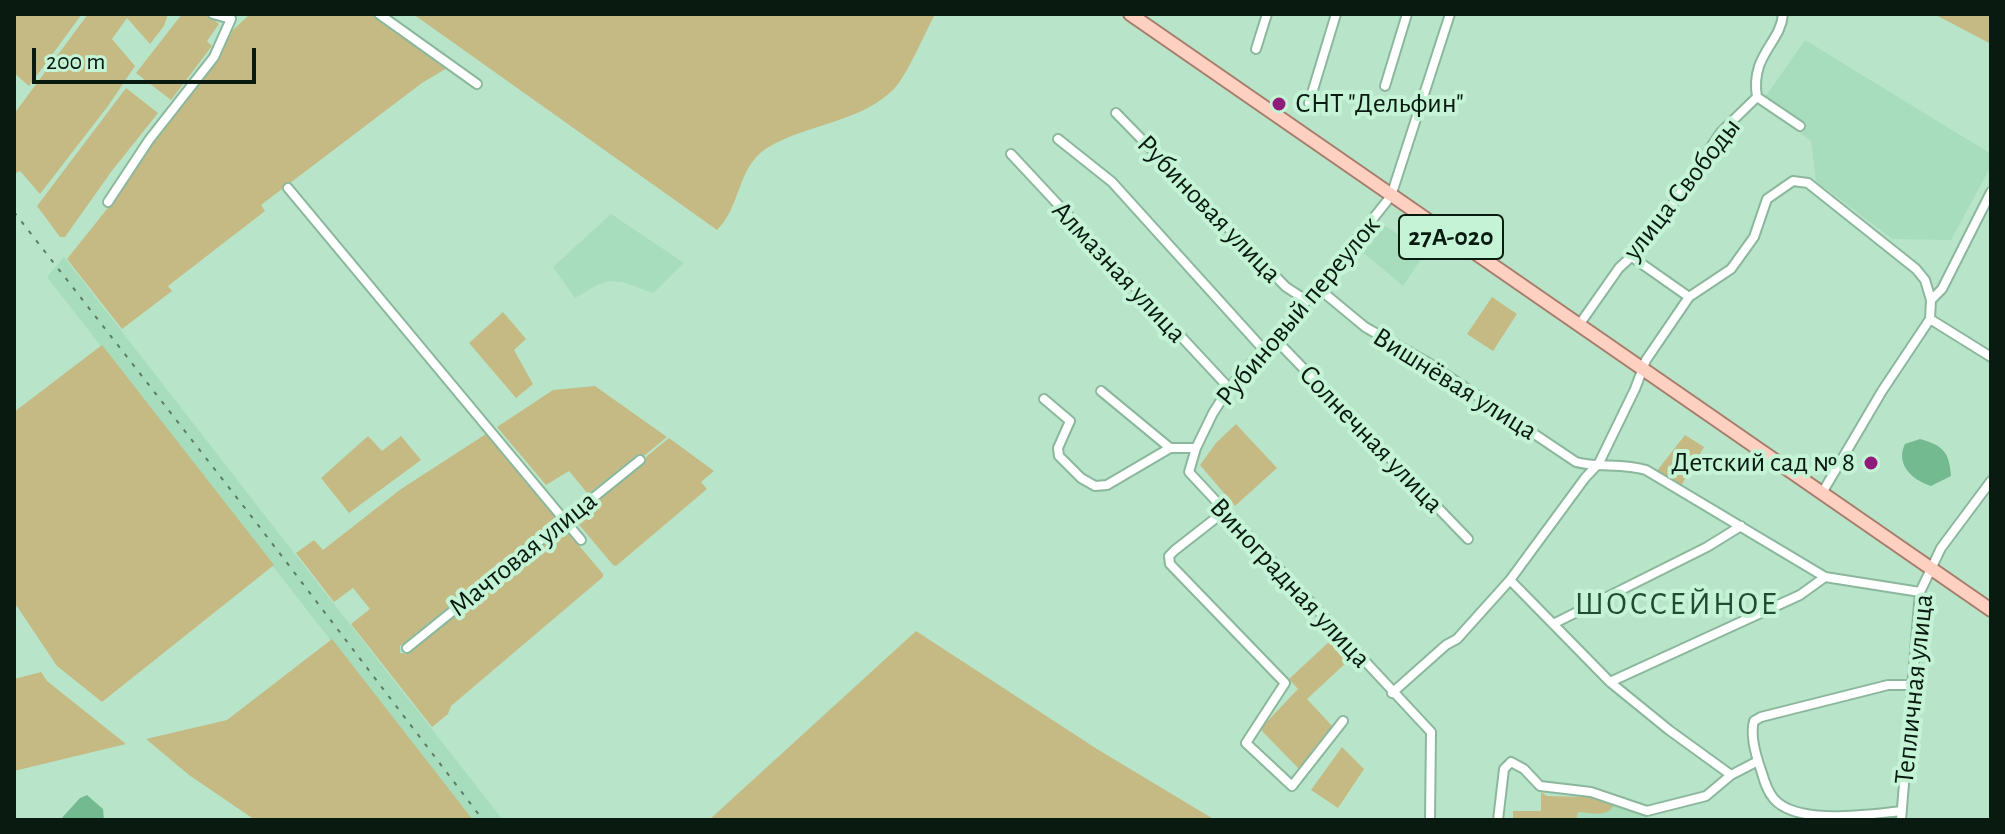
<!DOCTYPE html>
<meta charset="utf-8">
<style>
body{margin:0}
#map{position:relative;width:2005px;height:834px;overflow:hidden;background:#b8e5c9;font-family:"Alegreya Sans",sans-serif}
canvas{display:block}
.frame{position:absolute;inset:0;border:16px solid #091a10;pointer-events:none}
.scale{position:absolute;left:32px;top:48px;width:224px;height:36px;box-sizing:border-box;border:4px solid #091a10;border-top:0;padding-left:10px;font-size:24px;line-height:28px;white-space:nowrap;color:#091a10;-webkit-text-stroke:6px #c5f3d6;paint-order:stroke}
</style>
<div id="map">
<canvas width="2005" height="834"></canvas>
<div class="frame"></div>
<div class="scale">200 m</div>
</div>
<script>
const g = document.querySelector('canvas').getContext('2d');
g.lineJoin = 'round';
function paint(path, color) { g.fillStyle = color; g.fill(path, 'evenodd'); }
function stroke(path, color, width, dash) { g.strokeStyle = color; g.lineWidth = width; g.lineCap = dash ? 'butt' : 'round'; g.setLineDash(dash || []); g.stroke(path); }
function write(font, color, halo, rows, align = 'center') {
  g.font = font + ' "Alegreya Sans",sans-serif'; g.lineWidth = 8; g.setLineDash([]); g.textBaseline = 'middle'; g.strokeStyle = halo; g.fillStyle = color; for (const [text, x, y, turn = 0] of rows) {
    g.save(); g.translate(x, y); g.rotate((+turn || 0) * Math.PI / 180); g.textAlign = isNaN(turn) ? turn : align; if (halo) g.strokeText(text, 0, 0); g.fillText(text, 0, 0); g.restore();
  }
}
paint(new Path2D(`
 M1805 40 1991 154V166L1951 240 1892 239 1816 181 1811 141 1761 103Z
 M611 214 684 263 653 293 623 282 609 281 597 285 575 298 553 267Z
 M1380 222 1425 253 1403 286 1358 248Z
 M64 257 273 526 503 820H471L47 277Z
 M1616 800 1644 810 1648 820H1576L1578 812Z`), '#a7dcbc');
paint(new Path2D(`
 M14 14H82L29 86 14 73Z
 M88 14H168L164 26 150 44 127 18 112 39 135 66 108 106 40 194 20 171 14 174V114Z
 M182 14H207L219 24 207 41 212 46 171 100 136 73Z
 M250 14H370L447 68 422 83 261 205 265 211 168 286 172 291 122 329 67 259 115 199 151 143 218 58 233 30Z
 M413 14H935C926 31 906 77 894 89 860 123 806 124 767 148 737 167 741 207 717 230Z
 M1934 14H1991V44Z
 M126 88 158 113 111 172 65 237H60L37 206Z
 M1492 297 1517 314 1493 351 1467 334Z
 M503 312 526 339 514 350 533 384 516 398 469 343Z
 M102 345 274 565 102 702 57 666 14 602V412Z
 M595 386 667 437 645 455H637L588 494 569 471 546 485 497 427 553 390Z
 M1236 424 1277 468 1235 506 1200 465 1216 443Z
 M486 434 556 518 555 521 400 646V653L407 654 562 529H565L603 574V577L451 706 448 714 432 727 351 624 370 609 353 588 334 602 296 553 314 540 323 550 401 489Z
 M1685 435 1704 447 1681 486 1656 472Z
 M368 436 382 451 401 436 421 460 349 513 321 478Z
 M669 438 714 471 701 482 707 489 616 566 613 565 576 521V517L644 462 647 456Z
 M916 631 1097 749 1215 820H709Z
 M332 639 473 820H255L189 775 146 739 227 720Z
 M1330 641 1348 661 1307 699 1334 728 1299 769 1260 729 1298 689 1289 679Z
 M41 672 47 681 126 744 14 771V679Z
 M1342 747 1364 769 1338 808 1311 790Z
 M1541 792 1547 796 1590 797 1592 794 1616 800C1610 819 1595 813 1578 812L1576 820H1513V811H1541Z`), '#c5ba84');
paint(new Path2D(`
 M1920 439C1944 446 1949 452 1951 476L1931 486C1912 480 1895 464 1905 444Z
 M87 795 103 809 104 820H60L80 798Z`), '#74ba91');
const street = new Path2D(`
 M213 14 231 19
 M379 14 477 84
 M1256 49 1267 14
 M1385 86 1407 14
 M1757 97C1750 55 1781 43 1783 14
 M1309 103 1336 14
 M1116 113 1286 287 1306 300
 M1058 139 1112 182 1263 349
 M1011 154 1229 388
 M288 188 581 540
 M108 202 149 140 214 57 231 19
 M1632 257 1689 297
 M1318 288 1365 327 1430 364 1576 462C1597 468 1623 463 1646 470L1825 577 1920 592
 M1931 300 1942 289 1991 192
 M1930 319 1991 357
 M1579 325 1619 268 1648 241 1721 132 1757 97 1800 126
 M1275 339 1468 539
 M1101 391 1170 448H1196
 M1044 399 1070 421 1058 448 1059 456 1081 478 1095 486 1107 485 1170 448
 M1225 511 1175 550 1169 556 1170 564 1285 683 1246 743 1292 786 1343 721
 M1510 580 1610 682 1669 730 1731 775
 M1553 624 1707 547 1741 526
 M407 648 640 460
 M1610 682 1800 595 1825 577
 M1392 693 1446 645 1457 639 1510 580 1585 478 1599 463 1635 389 1646 360 1689 297 1731 269 1754 237 1767 199 1793 181 1808 183 1916 269 1925 280 1931 300 1930 319 1882 391 1822 493
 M1902 811C1870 814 1798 826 1774 799 1767 791 1764 780 1761 770 1756 756 1750 735 1754 721L1761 717 1888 685H1911
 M1430 820 1431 732 1189 472 1196 448 1213 413 1229 388 1318 288 1391 196 1450 14
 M1498 820 1504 769 1511 762 1524 769 1540 786 1591 792 1647 811 1706 796 1731 775 1758 761
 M1901 820 1920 592 1941 548 1991 481`);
const primary = new Path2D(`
 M1130 14 1991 610`);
stroke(street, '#8bb79c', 12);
stroke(primary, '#a67c6a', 16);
stroke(street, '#fff', 8);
stroke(primary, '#fdd0c2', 12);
stroke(new Path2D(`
 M14 212 255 521 483 820`), '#5d7b69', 2, [4, 8]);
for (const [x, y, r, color] of [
 [1279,104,8,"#911b7a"],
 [1871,463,8,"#911b7a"]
]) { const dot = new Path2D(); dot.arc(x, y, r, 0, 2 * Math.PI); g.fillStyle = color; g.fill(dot); stroke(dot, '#c5f3d6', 3); }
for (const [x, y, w] of [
 [1451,237,104]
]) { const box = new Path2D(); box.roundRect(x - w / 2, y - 22, w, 44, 6); g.fillStyle = '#c5f3d6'; g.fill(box); stroke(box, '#091a10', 2); }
write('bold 26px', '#091a10', null, [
 ["27А-020",1451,237]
]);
write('28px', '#091a10', '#c5f3d6', [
 ["СНТ \"Дельфин\"",1295,104],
 ["Детский сад № 8",1855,463,"right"]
], 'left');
write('28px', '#091a10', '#c5f3d6', [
 ["улица Свободы",1682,189,-52],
 ["Рубиновая улица",1209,209,46],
 ["Алмазная улица",1119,272,47],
 ["Рубиновый переулок",1298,311,-50],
 ["Вишнёвая улица",1455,384,32],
 ["Солнечная улица",1371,439,46],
 ["Мачтовая улица",523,554,-39],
 ["Виноградная улица",1290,583,47],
 ["Тепличная улица",1914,689,-84]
]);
g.letterSpacing = '2px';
write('32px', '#224b34', '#c5f3d6', [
 ["ШОССЕЙНОЕ",1677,604]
]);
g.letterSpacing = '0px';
</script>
